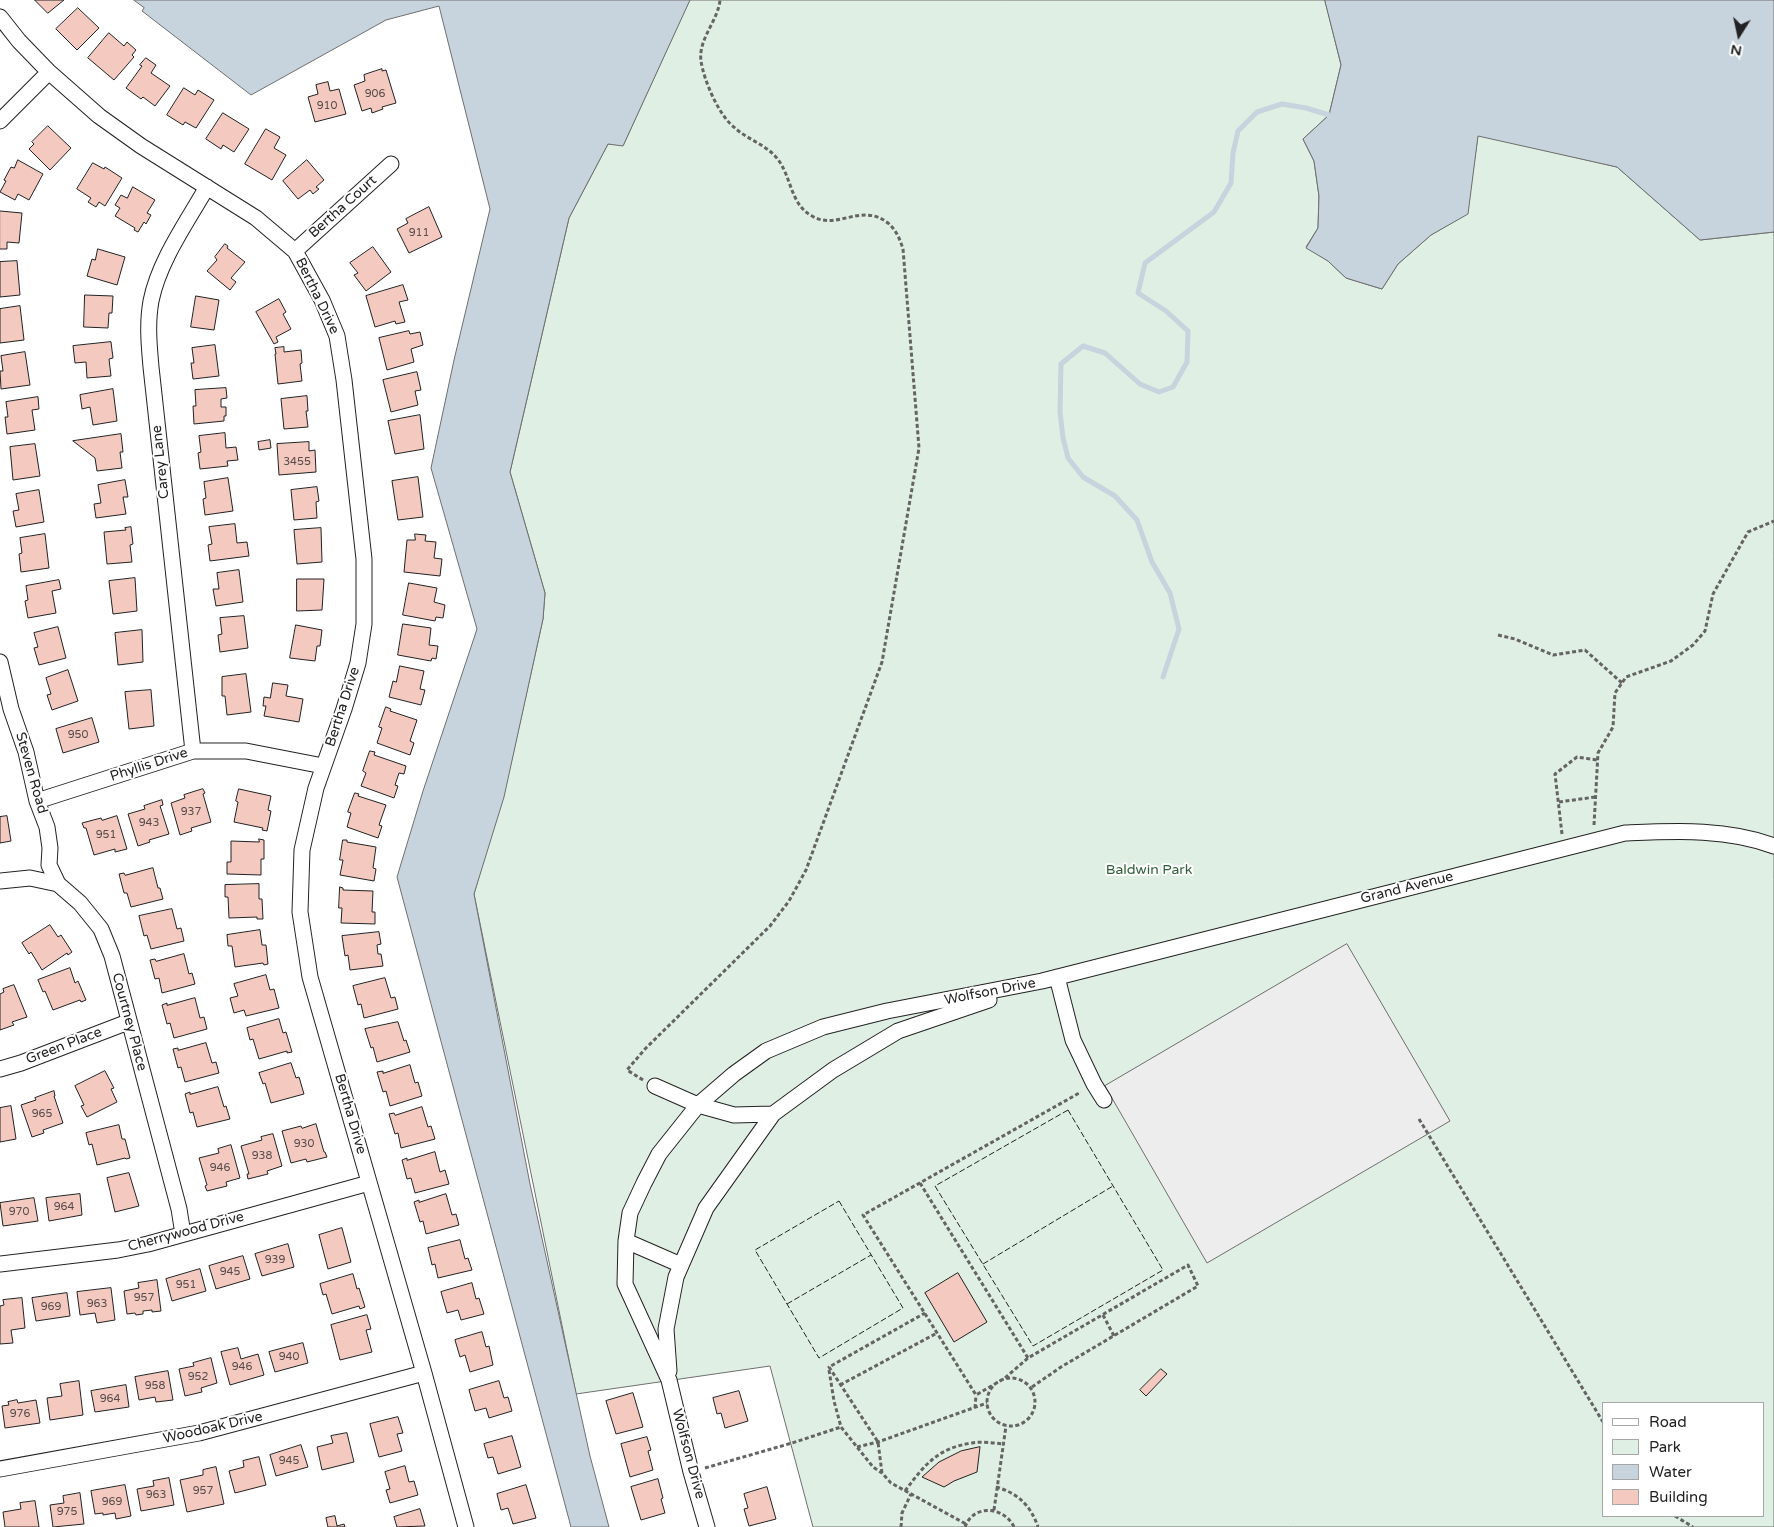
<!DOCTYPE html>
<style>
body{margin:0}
#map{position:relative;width:1774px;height:1527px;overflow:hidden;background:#fff;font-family:"Varela Round",sans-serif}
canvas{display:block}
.legend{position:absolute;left:1602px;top:1402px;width:162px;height:115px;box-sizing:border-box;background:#fff;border:1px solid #a7a7a7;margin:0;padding:6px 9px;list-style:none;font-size:15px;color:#222}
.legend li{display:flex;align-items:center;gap:10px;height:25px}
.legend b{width:25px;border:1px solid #a7a7a7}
.north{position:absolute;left:1714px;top:10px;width:50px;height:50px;-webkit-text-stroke:4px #fff;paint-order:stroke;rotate:190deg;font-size:14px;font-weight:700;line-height:20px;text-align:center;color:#222}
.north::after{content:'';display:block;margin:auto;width:18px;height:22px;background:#222;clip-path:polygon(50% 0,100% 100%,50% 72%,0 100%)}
</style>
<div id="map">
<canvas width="1774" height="1527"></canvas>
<ul class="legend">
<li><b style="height:6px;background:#fff"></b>Road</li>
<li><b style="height:14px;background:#e0efe3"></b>Park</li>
<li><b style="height:14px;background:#c7d3dd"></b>Water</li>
<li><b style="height:14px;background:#f3c9c0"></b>Building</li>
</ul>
<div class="north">N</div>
</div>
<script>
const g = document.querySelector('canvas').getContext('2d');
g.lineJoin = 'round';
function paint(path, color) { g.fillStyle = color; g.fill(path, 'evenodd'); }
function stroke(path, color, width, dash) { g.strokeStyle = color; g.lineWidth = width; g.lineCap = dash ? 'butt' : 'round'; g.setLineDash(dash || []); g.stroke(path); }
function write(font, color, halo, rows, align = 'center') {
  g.font = font + ' "Varela Round",sans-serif'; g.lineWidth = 4; g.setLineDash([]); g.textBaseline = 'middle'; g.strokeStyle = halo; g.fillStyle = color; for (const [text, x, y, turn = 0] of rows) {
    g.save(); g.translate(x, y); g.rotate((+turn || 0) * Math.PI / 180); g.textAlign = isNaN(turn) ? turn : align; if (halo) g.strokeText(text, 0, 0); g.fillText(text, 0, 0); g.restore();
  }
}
const green = new Path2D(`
 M690 0H1325L1341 65 1329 115 1303 139 1314 161 1319 196 1318 228 1306 247 1328 261 1346 278 1382 289 1398 264 1431 235 1467 214 1478 135 1617 167 1700 240 1774 232V1527H813L770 1366 576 1394 474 894 511 763 543 619 545 593 510 472 569 218 608 144 623 145ZM1603 1403H1763V1516H1603Z`);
paint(green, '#e0efe3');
stroke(green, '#6f6f6f', 1);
const parking = new Path2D(`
 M1347 944 1450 1121 1207 1263 1105 1086Z`);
paint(parking, '#ededed');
stroke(parking, '#6f6f6f', 1);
const water = new Path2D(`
 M134 0H690L623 146 608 144 569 218 510 472 545 593 543 619 504 797 474 894 530 1184 590 1456 609 1527H571L397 877 423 791 477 629 431 468 454 360 490 209 439 6 386 20 251 95 142 11 144 8Z
 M1325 0H1774V232L1700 240 1617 167 1478 136 1468 214 1431 235 1398 264 1382 289 1346 278 1328 261 1306 248 1318 228 1319 196 1314 161 1303 139 1329 115 1341 65Z`);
paint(water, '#c7d3dd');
stroke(water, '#6f6f6f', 1);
stroke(new Path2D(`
 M1163 677 1179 629 1170 593 1152 562 1137 520 1115 496 1083 477 1068 458 1063 438 1060 412 1061 364 1083 346 1105 353 1140 384 1159 392 1173 387 1187 362 1188 331 1166 311 1138 293 1145 263 1214 212 1231 183 1233 153 1238 131 1257 112 1282 104 1306 108 1329 115`), '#c7d3dd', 5);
const building = new Path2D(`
 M35 0H64L48 13Z
 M78 8 99 28 77 50 56 29Z
 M109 33 124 46 127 42 136 50 132 55 134 57 114 80 88 58Z
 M146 58 156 65 151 73 170 86 155 106 143 97 141 99 126 88 142 66 140 65Z
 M382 69V71L386 70 396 103 382 107 383 109 372 113 371 108 362 111 354 85 365 81 364 75Z
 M328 82 330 91 339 89 346 114 315 122 308 97 318 94 316 85Z
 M184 88 195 95 198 90 214 100 196 128 185 122 183 125 167 115Z
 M223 113 249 129 234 152 223 145 221 149 206 139Z
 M48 126 71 148 50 170 29 149 34 144 32 142Z
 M266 129 280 137 274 148 286 155 272 180 245 164Z
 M18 160 43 174 29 200 18 194 15 200 0 192 6 181 4 180 11 167 14 168Z
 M307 160 324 180 316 187 319 189 313 194 310 190 298 199 283 181Z
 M93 163 104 169 105 167 122 178 105 206 99 202 96 207 88 202 91 198 77 189Z
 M133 187 155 200 147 213 151 215 146 224 144 222 138 232 134 230 135 228 115 216 120 208 115 205 121 195 127 198Z
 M429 207 442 237 409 253 397 229 408 223 406 219Z
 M0 211 22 213 19 243 7 242V249H0Z
 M225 244 228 246 227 248 245 262 231 278 236 282 230 290 207 271 217 260 215 257Z
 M373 247 391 272 366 291 354 275 358 273 350 263Z
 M98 249 125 257 117 285 87 276 92 259 95 260Z
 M17 261 20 295 0 297V262Z
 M403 285 408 300 399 302 405 322 396 324 395 321 375 327 366 296Z
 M85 295 113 296 112 313H109L108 328 84 327Z
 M196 296 219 300 214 330 191 327Z
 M279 299 286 312 283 314 291 329 276 337 278 342 274 344 256 312Z
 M20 306 24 340 0 343V309Z
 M409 331 410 334 420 332 423 345 411 349 414 362 387 370 379 338Z
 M111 342 113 358 109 359 111 376 87 378 86 362 75 363 73 346Z
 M215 345 219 376 193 379 191 363H194L192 348Z
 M284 347V352L301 350 302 363 300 364 302 381 278 384 275 354H276L275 348Z
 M25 352 30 385 1 389 0 371H3L1 356Z
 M417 372 421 390 415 391 418 405 391 412 383 380Z
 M226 388 227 398 221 399V407H226V416H224V421L194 424 193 406H196L195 390Z
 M113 389 117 421 93 425 90 407 82 409 80 395Z
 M307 396 308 411H306L308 427 284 429 281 399Z
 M38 397 39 409 32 410 35 430 7 434 5 417H8L6 402Z
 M420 415 424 449 395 454 388 421Z
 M225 433 226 448 236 447 238 460 227 461 228 466 200 469 198 453 201 452 199 436Z
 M121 434 123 452H120L122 468 97 471 95 458 73 441Z
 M270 440 271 448 259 450 258 442Z
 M309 442V451L315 450 316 472 279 475 277 444Z
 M35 444 40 476 13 480 10 447Z
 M418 477 423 517 398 520 392 481Z
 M228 478 233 511 205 515 203 499 206 498 204 482Z
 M125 480 128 497H123L126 514 96 518 94 504 101 503 98 485Z
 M317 487 319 501 316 502 317 518 294 520 291 490Z
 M39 490 44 522 16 527 13 511 19 510 16 494Z
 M235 524 237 543 247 542 249 556 210 561 208 545 212 544 209 527Z
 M131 527 133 544 130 545 132 562 107 564 104 532 126 530 125 528Z
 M321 528 322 562 297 564 294 530Z
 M45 534 49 568 21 572 19 554 22 553 20 538Z
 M415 534 426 535 425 541 436 542 434 558 442 559 440 576 404 572 407 540H415Z
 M239 570 243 602 216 606 213 589H219L217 573Z
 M135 578 137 611 113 614 109 581Z
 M297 579H324L322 610 297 611Z
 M59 580 61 589 52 591 56 613 28 618 25 601 28 600 26 586Z
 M409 583 437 588 434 602 445 605 443 618 436 617 435 621 403 615Z
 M244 616 248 648 220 652 218 635 222 634 220 618Z
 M403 624 431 628 429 645 438 646 436 659 432 658 431 661 398 655Z
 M296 625 322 630 320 646H317L315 661 290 658Z
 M58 627 66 658 39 665 34 648 38 647 34 633Z
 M142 630 143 662 118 665 115 633Z
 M400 666 424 671 420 689 425 690 421 705 389 697 393 681 396 682Z
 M68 670 78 701 52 710 47 695 51 694 46 678Z
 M246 674 251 712 227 715 225 696H222V677Z
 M273 683 288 685 286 696 303 699 299 722 264 716 266 706H263L264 697 270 698Z
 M151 690 154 726 129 729 125 692Z
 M386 707 391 709 390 711 417 720 410 741 414 743 410 755 377 743 382 728 379 727Z
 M92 718 99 742 63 753 56 729Z
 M370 751 375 752 374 755 406 766 404 774 399 773 395 785 398 786 394 798 361 786 366 773 363 771Z
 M203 789 205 793 203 794 211 822 191 828 192 831 180 835 171 803 185 798 184 795Z
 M239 789 271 796 268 810 271 811 267 831 262 830 263 828 234 822 238 802 236 801Z
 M355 793 359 794 358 796 386 805 379 825 382 826 378 838 347 827 351 813 348 812Z
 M162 800 163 805 160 806 169 834 149 840 150 842 138 846 128 814 145 809 144 806Z
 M7 816 11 841 0 843V817Z
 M117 816 127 849 115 852V849L94 855 86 828H84L82 823 101 818 102 820Z
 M259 839 264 840V859H261V875L227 874V862H231V841L259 842Z
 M343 840H347V842L376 847 373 868 376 869 374 881 340 875 343 860H340Z
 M153 868 158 888H160L163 899 131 907 127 893H124L119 874 124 873 125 875Z
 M259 884V899H262L263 919H257V917L229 918 228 897H225V885Z
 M340 887 343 888V890L373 891 372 912H375V924L341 923 342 908H339Z
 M172 909 177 929 181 928 184 941 151 949 147 935 144 936 139 916Z
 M50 925 58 937 61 935 72 952 68 955 67 953 42 970 31 952 29 954 22 943Z
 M260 930 262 945H266L268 964 264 965 263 963 235 967 232 946H228L227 935Z
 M379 932 381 944 377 945 378 954H381L383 966 350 970 348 955 345 956 342 936Z
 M184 954 189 974 192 973 195 984 162 993 159 978 155 979 150 960 155 959 156 961Z
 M70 968 75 983 78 981 86 1000 81 1002 80 1000 53 1010 45 991 43 992 38 980Z
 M266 975 270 990 274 989 279 1008 246 1016 244 1010 234 1013 230 998 238 996 234 984Z
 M385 978 391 998 395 997 398 1009 364 1018 361 1004 358 1005 353 986Z
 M14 985 27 1017 12 1022 14 1025 0 1030V994L4 992 3 989Z
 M195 998 200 1018 204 1017 207 1029 174 1038 170 1023 167 1024 162 1005 167 1003V1005Z
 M279 1019 283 1033 286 1032 292 1052 287 1053V1051L259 1059 253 1039 250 1040 247 1028Z
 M398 1022 404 1041 406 1040 410 1052 377 1062 373 1047 371 1048 365 1029Z
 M206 1043 212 1063 216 1062 219 1073 185 1082 181 1067 178 1068 173 1049 178 1048V1050Z
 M291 1063 296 1078 299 1077 304 1094 271 1103 265 1083 263 1084 259 1073Z
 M410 1065 415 1083 418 1082 422 1096 390 1106 386 1091 383 1092 377 1072 383 1071V1073Z
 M105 1071 114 1088 111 1089 117 1102 87 1117 81 1106 84 1105 75 1086Z
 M218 1087 224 1107 226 1106 230 1119 197 1127 193 1112 190 1113 185 1094 190 1092V1094Z
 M54 1091 55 1096H54L63 1123 43 1130 44 1133 32 1137 21 1105 36 1100 35 1098Z
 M11 1106 16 1139 0 1142V1108Z
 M422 1107 428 1127 431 1126 435 1139 401 1148 398 1133 395 1134 389 1114 394 1113 395 1115Z
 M316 1124 324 1152H325L327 1157 307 1162 306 1159 291 1163 282 1131 301 1126 302 1128Z
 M119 1125 122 1139H125L130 1158 126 1159 125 1158 97 1165 92 1144 89 1145 86 1133Z
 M273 1134 282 1166 267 1171 268 1174 248 1179 247 1174H249L241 1146 262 1140 261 1137Z
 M231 1145 240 1178 226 1182 227 1186 207 1191 205 1186 207 1185 199 1158 219 1153 218 1149Z
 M435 1152 440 1172 445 1170 449 1184 415 1193 411 1178 407 1179 402 1160 407 1158V1160Z
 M129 1173 139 1206 115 1212 107 1178Z
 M80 1194 82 1215 49 1221 46 1198Z
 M446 1194 452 1215 456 1214 459 1225 426 1234 423 1221 420 1222 414 1202 419 1200V1202Z
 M34 1198 38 1221 3 1226 0 1203Z
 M342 1228 351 1262 328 1269 319 1235Z
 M460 1240 465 1259 468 1258 472 1270 438 1278 435 1264 432 1265 428 1248Z
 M288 1244 294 1267 262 1276 255 1254Z
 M243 1256 250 1279 216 1289 209 1266Z
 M200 1269 206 1291 172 1301 166 1279Z
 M958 1273 987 1322 954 1342 925 1293Z
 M353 1274 357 1289 359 1288 365 1307 360 1309 359 1306 332 1314 326 1294 323 1295 320 1284Z
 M157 1280 161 1311 152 1312V1310L143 1311V1314L136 1315 135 1313 127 1314 124 1291 139 1288 138 1283Z
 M472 1283 476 1299 479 1298 484 1314 461 1320 458 1310 447 1313 441 1292Z
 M111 1288 115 1320 97 1323 95 1313 80 1315 77 1292Z
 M67 1293 70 1316 36 1321 32 1298Z
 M22 1298 25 1328 11 1330 13 1343 0 1344V1306L4 1305 3 1300Z
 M367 1315 371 1329 366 1330 372 1352 340 1360 331 1325Z
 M482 1332 486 1347 489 1346 493 1365 470 1372 465 1355 460 1357 455 1340Z
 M303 1343 308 1363 275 1372 269 1352Z
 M238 1348 241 1359 258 1354 264 1375 230 1385 221 1352Z
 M211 1358 217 1383 201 1388 202 1392 185 1396 179 1369 194 1366 193 1363Z
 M1161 1369 1167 1374 1146 1396 1140 1390Z
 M168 1371 173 1400 156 1402 155 1397 139 1400 135 1377Z
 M79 1381 83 1415 50 1420 47 1398 62 1396 60 1384Z
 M499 1381 504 1398 508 1397 512 1411 489 1418 486 1408 475 1411 469 1390Z
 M126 1385 129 1407 95 1412 91 1391Z
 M739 1391 748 1421 725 1428 721 1413 717 1414 713 1398Z
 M633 1393 643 1427 616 1434 606 1401Z
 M17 1400 18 1403 36 1400 40 1423 5 1428 2 1406 9 1405 8 1402Z
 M398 1417 403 1433 397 1434 402 1451 379 1457 370 1424Z
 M347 1433 354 1462 322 1470 317 1447 333 1443 331 1436Z
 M512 1436 521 1467 498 1474 493 1457 488 1458 484 1444Z
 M647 1437 651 1450 648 1451 653 1470 630 1477 621 1444Z
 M301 1445 308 1467 276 1476 270 1455Z
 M980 1447 977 1472 954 1481 944 1487 922 1477 939 1462 961 1451Z
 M259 1457 266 1485 235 1493 229 1471 244 1467 243 1461Z
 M405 1466 409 1482 414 1481 418 1495 390 1503 386 1490 390 1489 385 1472Z
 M216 1467 224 1504 187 1512 180 1480 203 1475V1470Z
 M169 1478 174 1505 141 1511 137 1489 154 1486 153 1481Z
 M658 1479 663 1498 661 1499 665 1513 641 1520 631 1487Z
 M125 1485 131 1516 116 1519 115 1513 103 1515V1513L95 1514 91 1491Z
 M526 1485 536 1518 513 1524 508 1508 501 1510 497 1494Z
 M767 1487 776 1519 749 1526 744 1509 748 1508 744 1494Z
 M80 1493 84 1524 53 1527 50 1505 64 1503 63 1496Z
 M35 1501 39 1527H5L3 1512 21 1509 20 1503Z
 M420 1509 425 1526 397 1527 394 1517Z
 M335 1516 337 1526 344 1524 345 1527H328L326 1518Z`);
paint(building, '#f3c9c0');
stroke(building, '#222', 1);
const street = new Path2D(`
 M0 17 19 41 49 72 99 116 141 146 256 218 295 251 322 300 337 336 344 380 364 559V624L358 663 344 709 316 788 302 850 300 912 310 977 424 1373 466 1527
 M0 121 49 72
 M295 251 391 164
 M0 662 11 709 26 752 37 801 47 827 50 848 49 865 58 884
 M193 751 151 367C149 345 147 323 151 301 159 261 187 222 207 187
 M37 801 193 751H246L323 766
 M0 881 30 878 58 884 80 903 101 929 112 956 179 1209 183 1234
 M1057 977 1073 1040 1094 1084 1104 1100
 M0 1069 21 1063 128 1022
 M655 1086 698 1105 734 1115 773 1114
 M626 1241 681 1265
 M0 1264 118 1250 148 1244 369 1183
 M669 1371 666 1329 676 1277 706 1208 773 1114 833 1070 898 1031 989 1000
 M0 1469 199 1433 424 1373
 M707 1527 691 1472 669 1380 625 1284 626 1241 630 1213 644 1183 659 1154 698 1105 734 1074 766 1051 823 1027 887 1011 1042 981 1625 833C1674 831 1727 828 1774 846`);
stroke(street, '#222', 17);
stroke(new Path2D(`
 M1498 635 1515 639 1553 655 1585 650 1622 683
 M1559 802 1595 797
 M1594 825 1598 753 1613 727 1615 693 1626 677 1671 661 1693 645 1705 631 1713 594 1748 532 1774 521
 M1562 834 1555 774 1577 757 1597 760
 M643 1080 627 1070 645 1049 770 926 789 901 806 870 882 662 919 448 903 249C900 239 896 230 888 223 861 202 837 231 812 216 789 204 792 174 775 156 764 144 747 139 735 128 719 116 704 81 701 61 698 39 718 21 720 0
 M1419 1119 1603 1422
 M920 1183 1028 1358
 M1103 1315 1114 1336
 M829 1370 834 1401 841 1427 873 1467 882 1473 891 1483 966 1524
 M987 1402a24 24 0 1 1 48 0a24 24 0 1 1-48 0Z
 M840 1385 937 1333
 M1032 1387 1061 1367 1198 1286 1188 1265 1028 1358 1005 1378 976 1395 863 1215 1081 1092
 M975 1408 976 1395
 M857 1447 878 1442 987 1403
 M705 1468 792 1443 841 1427
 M882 1473 878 1442 829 1367 925 1313
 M996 1487C1018 1493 1031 1506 1038 1527
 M905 1491C925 1464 938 1448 972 1443 982 1441 993 1443 1003 1444
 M994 1510 1006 1426
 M1675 1516 1693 1527
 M901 1527 902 1513 911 1494
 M965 1527C973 1504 1004 1506 1014 1527`), '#646464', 3, [4, 2.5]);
stroke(street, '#fff', 15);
stroke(new Path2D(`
 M1068 1110 1163 1270 1033 1346 935 1186Z
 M839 1201 903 1308 819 1358 755 1250Z
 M983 1264 1113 1186
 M787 1304 871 1255`), '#222', 1, [6, 2.5]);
write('11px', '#564c4a', null, [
 ["906",375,94],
 ["910",327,106],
 ["911",419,233],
 ["3455",297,462],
 ["950",78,735],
 ["937",191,812],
 ["943",149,823],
 ["951",106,835],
 ["965",42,1114],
 ["930",304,1144],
 ["938",262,1156],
 ["946",220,1168],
 ["964",64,1207],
 ["970",19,1212],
 ["939",275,1260],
 ["945",230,1272],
 ["951",186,1285],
 ["957",144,1298],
 ["963",97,1304],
 ["969",51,1307],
 ["940",289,1357],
 ["946",242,1367],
 ["952",198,1377],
 ["958",155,1386],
 ["964",110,1399],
 ["976",20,1414],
 ["945",289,1461],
 ["957",203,1491],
 ["963",156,1495],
 ["969",112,1502],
 ["975",67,1512]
]);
write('14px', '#222', '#fff', [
 ["Bertha Court",343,207,-42],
 ["Bertha Drive",317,296,64],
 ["Carey Lane",161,462,-96],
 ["Bertha Drive",343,707,-72],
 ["Phyllis Drive",149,765,-18],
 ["Steven Road",31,773,74],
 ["Grand Avenue",1407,888,-14],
 ["Wolfson Drive",990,992,-11],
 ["Courtney Place",129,1022,75],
 ["Green Place",64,1046,-21],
 ["Bertha Drive",350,1114,74],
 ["Cherrywood Drive",186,1232,-15],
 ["Woodoak Drive",213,1428,-13],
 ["Wolfson Drive",688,1454,75]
]);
write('14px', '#2f5e38', '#fff', [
 ["Baldwin Park",1149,870]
]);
</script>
